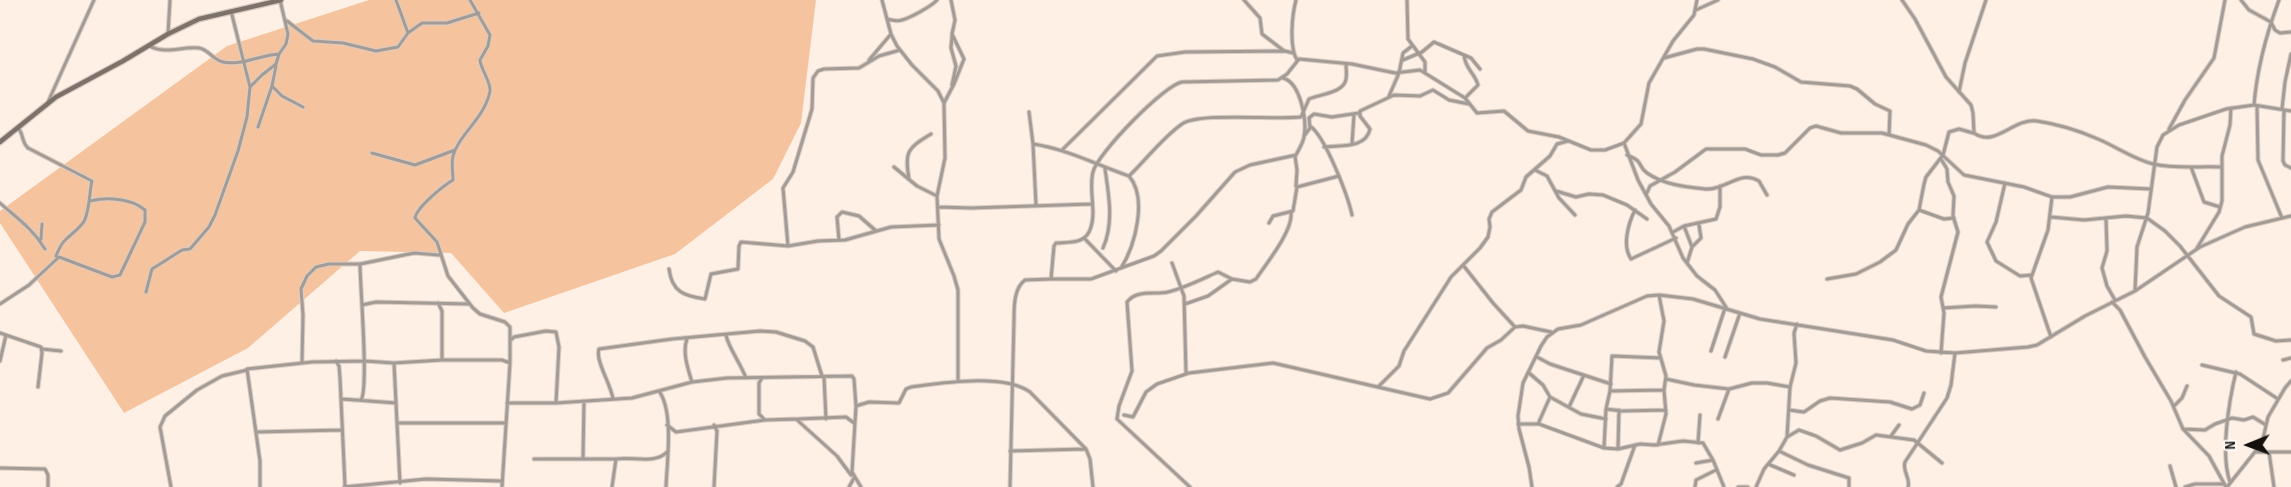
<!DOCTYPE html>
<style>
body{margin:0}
#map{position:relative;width:2291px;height:487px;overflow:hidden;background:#fff0e6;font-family:"Sofia Sans Condensed",sans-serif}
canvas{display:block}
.north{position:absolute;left:2219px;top:415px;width:60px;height:60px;-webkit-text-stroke:4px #fff;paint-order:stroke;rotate:269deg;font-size:16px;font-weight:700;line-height:24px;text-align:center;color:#15100b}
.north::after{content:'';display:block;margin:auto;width:21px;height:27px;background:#15100b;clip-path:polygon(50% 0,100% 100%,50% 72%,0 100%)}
</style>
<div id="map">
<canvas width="2291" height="487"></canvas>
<div class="north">N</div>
</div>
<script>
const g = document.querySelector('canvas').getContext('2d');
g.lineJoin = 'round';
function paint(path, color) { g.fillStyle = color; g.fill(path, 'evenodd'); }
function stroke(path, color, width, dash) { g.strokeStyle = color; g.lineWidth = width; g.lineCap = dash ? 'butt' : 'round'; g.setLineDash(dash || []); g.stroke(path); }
paint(new Path2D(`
 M369 0H816L801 123 773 179 675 254 504 313 451 253 360 251 248 348 124 413 0 223V211L227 46Z`), '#f5c49f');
const street = new Path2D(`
 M396 0 408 33
 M470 0 490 35 488 46 480 60C481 70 491 82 490 91 485 118 459 134 453 156 451 164 453 172 453 180 443 186 417 207 415 218L437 242 448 276 473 308 480 314 505 322 510 327V363L502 487
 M882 0 891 34 897 46 912 65 938 91 944 103 945 158 937 196 939 239 954 276 958 290V380
 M1244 0 1260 18 1262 34 1283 50
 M1296 0C1292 15 1289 47 1297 60
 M1407 0 1408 39 1425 62V72
 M1902 0 1915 19 1946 77 1971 105 1973 113 1974 133C1995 148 2013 118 2037 121 2057 124 2080 131 2098 139 2117 147 2133 159 2153 164 2174 169 2199 166 2221 167
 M2241 0 2249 10 2271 22 2275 30 2280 33 2291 32
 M1696 10 1718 0
 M231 11 250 87
 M887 19C892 20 897 22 902 20 910 18 932 6 937 0
 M287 21 313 41 343 43 376 51 398 47 408 33 422 23H447L479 13
 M168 34 170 0
 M952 36 951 48 956 66 952 85
 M149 46C167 55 181 46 199 48 208 49 213 60 223 62 241 66 260 55 279 54
 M1464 55C1465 69 1475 73 1478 85L1465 98
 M1664 58 1697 49H1704L1753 59 1775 67 1801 82 1850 86 1857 89 1875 104 1890 111 1889 135
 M869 60 891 34
 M1403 60 1422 52 1434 42 1471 58 1480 69
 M272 86 282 96 303 107
 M1959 92 1965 63 1986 0
 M1389 96 1399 73 1403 53 1412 46
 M48 102 94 0
 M944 103 954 84 964 59 952 34 955 20 951 0
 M2254 105C2257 68 2266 35 2279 0
 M2257 106 2258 160 2282 218
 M2282 109 2285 82 2291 54
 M2284 110 2283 161 2285 165 2291 168
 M1029 112 1033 144 1036 205
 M1310 126C1325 136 1348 196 1352 215
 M258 127 272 86 276 66
 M18 128C24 134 21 142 28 148L92 181C89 192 90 213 83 223 71 238 64 235 56 256
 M2169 129 2185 100 2214 58 2225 0
 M1304 136 1310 128 1309 118 1314 114 1332 117 1359 113
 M1624 143 1638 180 1651 204 1669 226 1683 258 1697 276 1715 290 1726 307
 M1033 144C1067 149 1097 165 1129 176 1148 198 1135 246 1121 268L1091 279H1051
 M1352 144 1354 114
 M1324 147C1339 145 1366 149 1370 129L1360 116V111L1394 95 1420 96 1433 90 1449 100 1469 104
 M1063 149 1157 56 1185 52 1285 51 1293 53
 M372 153 415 165 455 150
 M1627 155C1645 162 1637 166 1647 173 1664 185 1686 187 1705 189 1725 191 1740 169 1759 181L1767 195
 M1295 156 1297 170 1296 186
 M1941 159 1947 169 1948 182 1954 196 1953 216 1958 232 1941 297 1944 313 1941 353
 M894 167 917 186 937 196
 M2191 167 2204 202 2220 207
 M1535 170 1547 176 1559 198 1575 215
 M1129 176C1146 160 1162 138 1182 124 1199 112 1275 120 1301 117L1309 99C1320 94 1344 93 1346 79 1347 74 1346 69 1346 64
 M909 179C904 151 908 148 931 134
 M2005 183 1996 222 1987 242 1996 261 2020 276 2031 275
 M1556 191 1576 197 1589 194 1603 195 1627 205 1647 219
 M1646 195 1650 186 1675 172 1706 149H1745L1761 155H1778L1785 153 1810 128 1816 126 1841 133H1882L1926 145 1938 151 1964 175 2024 187 2052 197H2070L2108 187 2151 189
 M0 203C17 218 33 229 45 249
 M938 207 971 208 1092 204
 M1635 210C1628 224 1622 246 1631 259L1676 238
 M1919 210 1944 219 1954 218
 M2051 217 2084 220 2126 216 2147 218 2165 231 2180 246 2219 296 2251 317 2254 334 2276 341 2291 340
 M2106 218 2107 251 2102 268 2107 286 2115 300
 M1269 223 1273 216 1293 211 1297 187 1339 176
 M1684 226 1692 247
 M1673 232 1684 226 1716 219 1720 207V186
 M1084 238 1116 271
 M41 239 42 224
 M839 240 837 217 842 212 859 216 875 230
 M788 246 783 188 793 172 812 109 813 78 818 71 824 69 859 68 879 56 900 50
 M1103 248C1114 223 1109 196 1105 169
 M2197 248 2219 212 2222 201V156L2230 125 2231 108
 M1172 263 1184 296 1186 373
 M1687 263 1692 247 1701 238 1699 225
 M360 264C360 286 369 388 361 400
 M1463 265 1493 303 1515 327
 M1121 268 1154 256 1161 251 1196 216 1235 172 1250 165 1296 155C1299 149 1303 143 1304 137 1307 121 1301 83 1283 78
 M669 269C672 292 684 296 705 299L711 274 738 269 739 246 741 242 788 246 818 241 845 240 891 227 939 225
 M1827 279 1856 274 1880 262 1896 250 1908 224 1919 210 1924 184 1926 177 1943 155 1949 132 1959 129 1973 133
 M2135 291 2137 247 2148 213 2157 147 2163 135 2179 125 2226 109 2254 105 2291 111
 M146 292 152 269 182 250 190 249 209 227 215 215 238 151 247 117 250 87 262 75 276 64 279 54 286 44 288 34 280 0
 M2112 302 2120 310 2145 357 2171 401 2183 429 2209 456 2226 487
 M438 303 442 311V360
 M0 304 29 285 59 257 112 277 120 275 145 222V210C131 198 107 197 90 201
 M1185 304 1208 296 1232 279 1250 282 1256 279C1266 264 1293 231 1291 213
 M362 305 376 302 469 304
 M1943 308 1976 306 1996 307
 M0 333 41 347 42 353 38 387
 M726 335C728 347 741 364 746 378
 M2051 337 2031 278 2048 230 2052 197
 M512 339 514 337 546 331 556 332 559 347 556 403
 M687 339C682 352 688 369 692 382
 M42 349 61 351
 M1711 351 1725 308
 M1537 357 1550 364 1611 384
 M1725 357 1740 313
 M2283 360 2291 358
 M0 361 6 335
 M336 361 339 366 340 378 345 486
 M302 362 303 315 301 289 307 276 316 267 329 264H360L414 253 439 255
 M394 363 400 483
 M2202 365 2240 374 2278 399
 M1529 373 1543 385 1550 397 1581 414 1606 419
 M824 377 826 419
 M762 378 759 383V414L764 419
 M1666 379 1694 385 1729 389 1752 383H1767L1790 387
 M1379 386 1399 366 1404 351 1451 277 1480 248 1488 237 1490 227 1489 219 1492 212 1521 190 1526 177 1550 156 1557 144 1568 141
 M659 391C674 412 667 461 666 487
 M1610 391 1612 356 1661 358
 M342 399 396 403
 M613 399C611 384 595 361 599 349L672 339 760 331 776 332 805 341 813 347 822 376
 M507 403H556L632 398 692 382 727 378 852 376 854 379 856 406
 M2174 406 2182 398 2187 386
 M1569 407 1584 375
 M1606 409 1622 411 1666 410
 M1789 410 1804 412 1820 401 1830 398 1890 402 1912 409 1920 405 1924 393
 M1124 415 1133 417 1146 392 1157 384 1189 373 1273 363 1430 399 1448 393 1487 348 1501 340 1515 327 1523 326 1551 332
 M798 419 846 417 854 423
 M1718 419 1729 389
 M397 423H505
 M1518 424H1539L1604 448 1618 449 1640 444 1654 445 1683 441 1703 443 1713 460 1724 487
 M1538 424 1550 397
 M667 425 676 432 765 420 796 419 837 456 851 475
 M714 425 717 431 714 487
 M2183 429 2205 430 2215 424 2232 418 2244 420 2253 417 2266 425
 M256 432 342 430
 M1891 436 1899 425
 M1787 437 1799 430 1816 436 1840 450 1862 443 1876 435 1914 440 1942 463
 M1698 443 1700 415
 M1658 445 1666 414 1664 390 1666 376 1659 352 1664 321 1659 295
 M1604 448 1606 409 1610 391 1664 390
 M1618 449 1619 410
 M1010 451 1086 449
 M1779 451 1808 465 1849 478V486
 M2256 452H2291
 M2269 452 2274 487
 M534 459H616
 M583 459 584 401
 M1696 463 1713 460
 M1768 464 1794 475
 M2170 466 2176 487
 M0 468 45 469 48 475V487
 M2230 482C2220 454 2229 401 2236 372
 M171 487 160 427 165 416 197 390 222 376 247 370
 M260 487V461L247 369 312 362 365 361 394 363 442 360H502L510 363
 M344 487 426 479 502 481
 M612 487 616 459C633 456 654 465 667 452
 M849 487 854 478
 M861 487 852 472 856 406 869 402 899 403 906 389 911 387C942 383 1003 373 1030 392L1086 449 1090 459 1093 487
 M1010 487 1014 319C1014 306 1014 288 1025 280L1051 279 1054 246 1056 243C1068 242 1083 244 1089 232 1098 214 1088 191 1093 172 1097 154 1164 85 1182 82L1278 80 1287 74 1299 59 1352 64 1395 73 1420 70 1465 98 1477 113 1504 111 1528 131 1559 137 1591 150H1605L1624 143 1641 124 1649 83 1673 41 1694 15 1697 0
 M1190 487 1117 419 1119 406 1132 371 1127 302C1137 289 1155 295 1168 292 1185 288 1202 279 1218 272L1232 279
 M1532 487 1529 467 1519 429 1518 416 1523 383 1541 346 1547 337 1558 329 1581 325 1647 296 1659 295 1693 299 1760 319 1893 340 1926 351 1955 353 2028 347 2037 345 2085 316 2135 291 2200 247 2245 227 2291 216
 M1617 487 1621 484 1635 445
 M1695 487 1696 480 1716 470
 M1738 487H1748
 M1756 487 1764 469 1779 451 1787 437 1790 387 1796 363 1794 333 1797 324
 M1908 487C1911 478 1902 472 1905 462L1947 398 1951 385 1955 353
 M2185 487 2195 484H2224
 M2227 487 2262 443 2268 417 2285 388 2291 381`);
const secondary = new Path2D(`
 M0 142 56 97 123 61 168 34 199 19 281 0`);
stroke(street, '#daccc3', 5);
stroke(secondary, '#daccc3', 7);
stroke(street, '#a39c96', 3);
stroke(secondary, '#7d726a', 4.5);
</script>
